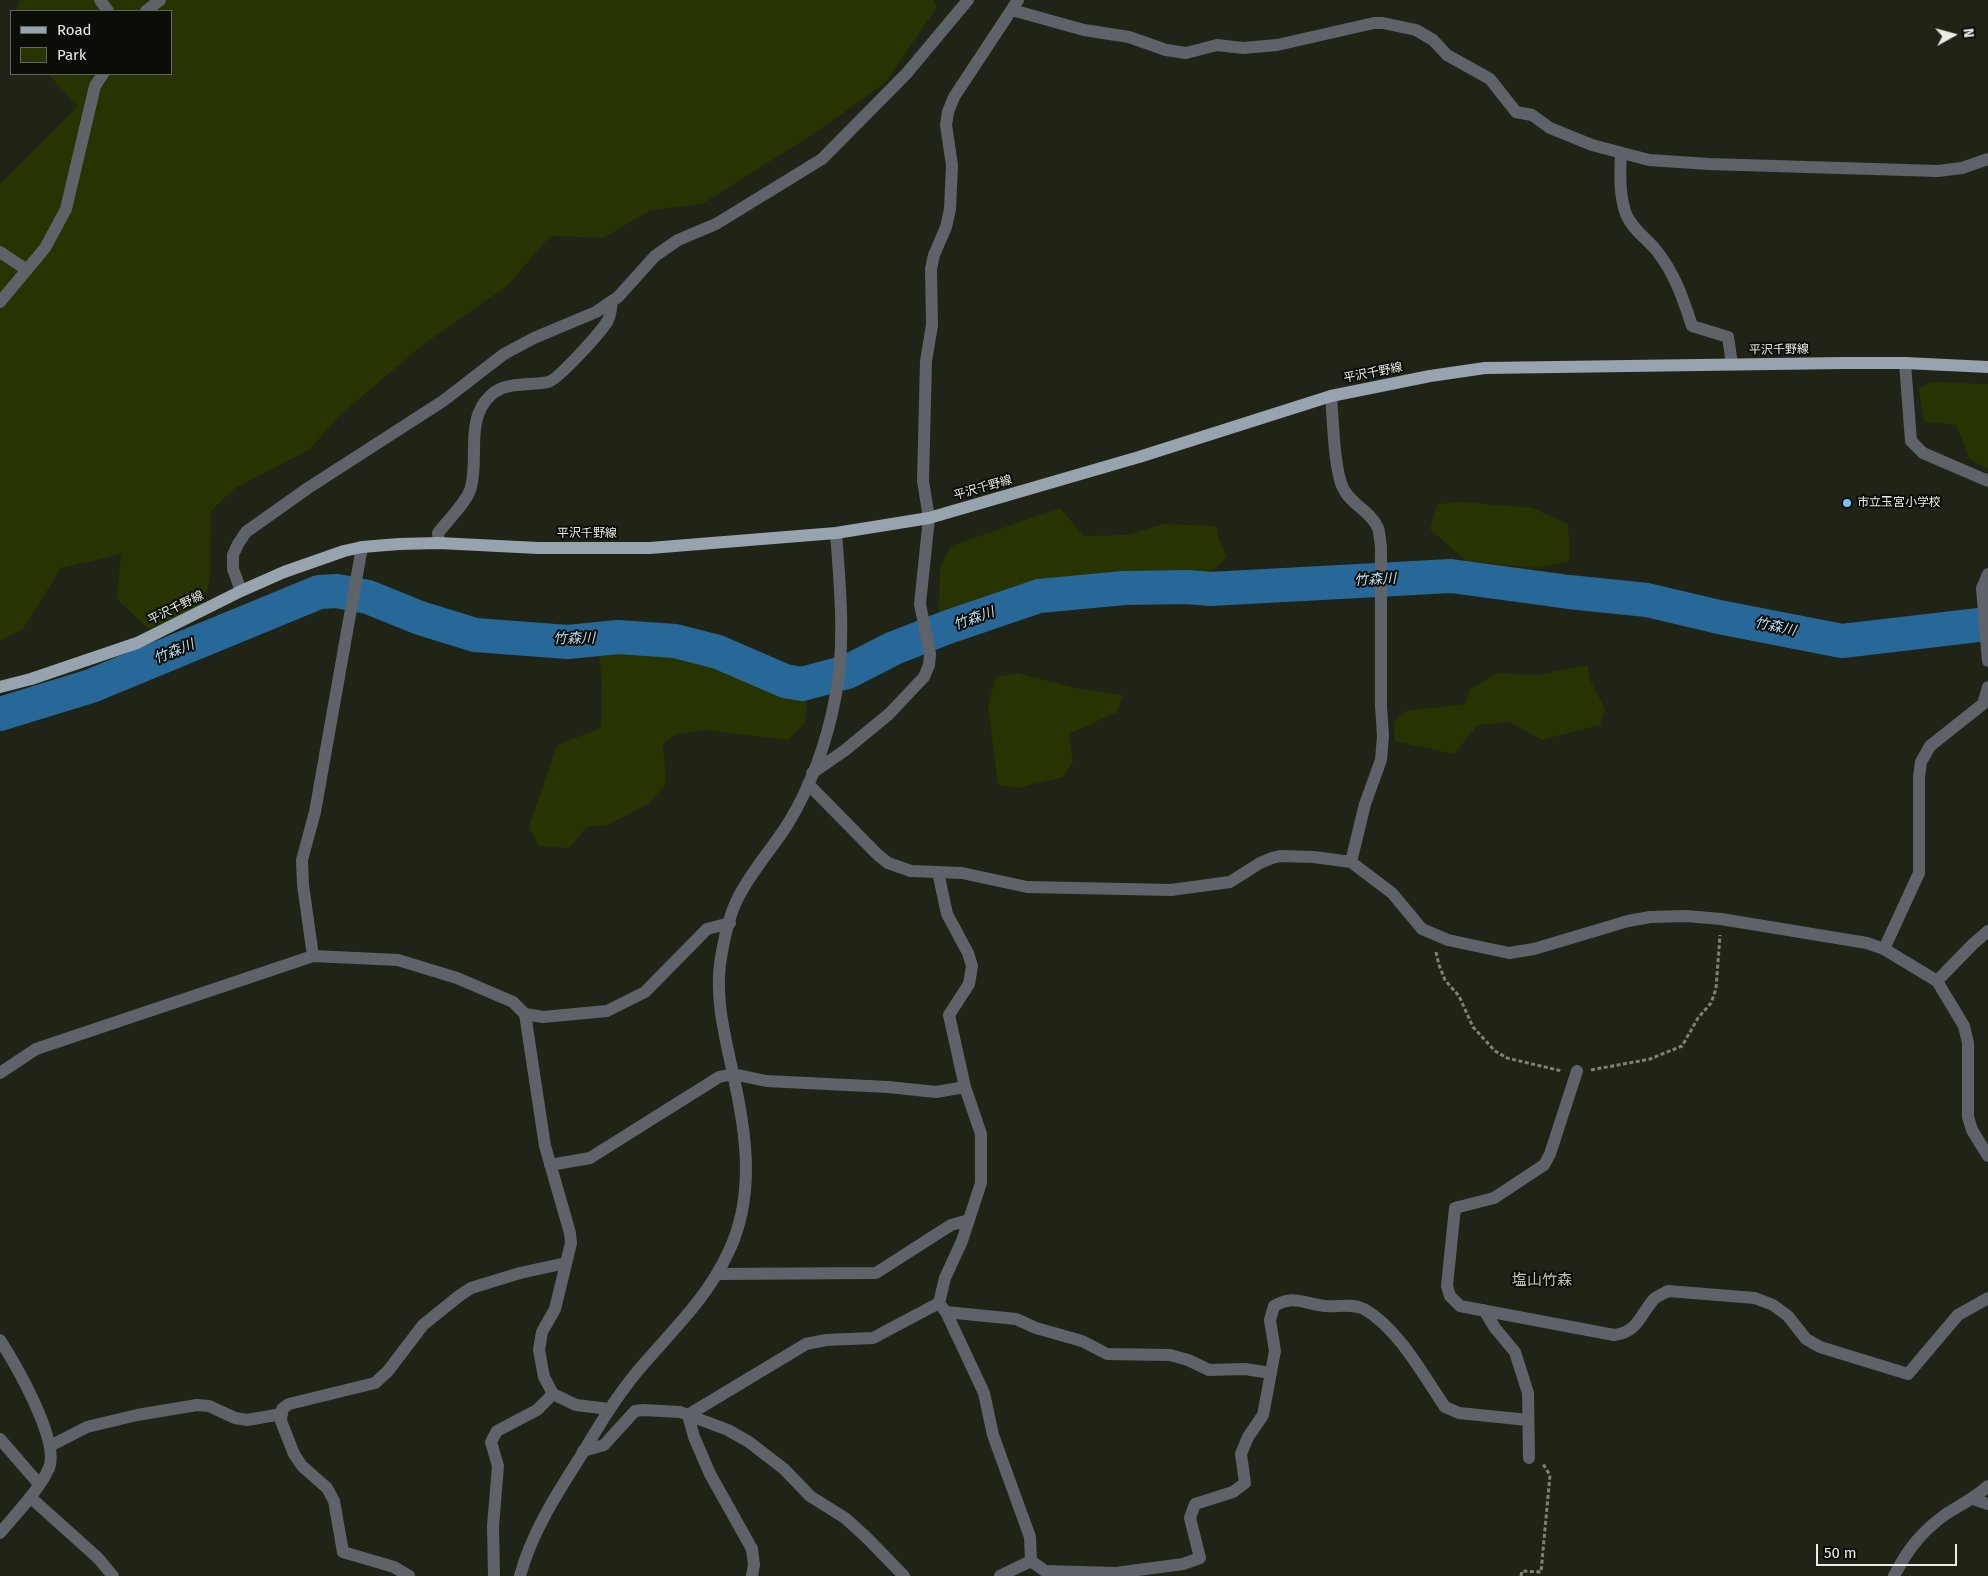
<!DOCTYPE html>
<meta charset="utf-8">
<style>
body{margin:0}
#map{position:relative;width:1988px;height:1576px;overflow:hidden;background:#202416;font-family:"Fira Sans",sans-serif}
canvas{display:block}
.legend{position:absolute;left:10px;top:10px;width:162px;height:65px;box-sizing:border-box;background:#0b0d07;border:1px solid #64665f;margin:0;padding:6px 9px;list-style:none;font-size:15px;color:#e9ece3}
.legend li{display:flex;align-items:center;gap:10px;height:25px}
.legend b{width:25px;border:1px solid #64665f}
.north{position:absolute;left:1928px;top:10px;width:50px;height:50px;-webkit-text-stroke:4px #0b0d07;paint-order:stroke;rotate:83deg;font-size:14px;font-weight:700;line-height:20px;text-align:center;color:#e9ece3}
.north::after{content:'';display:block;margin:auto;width:18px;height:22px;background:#e9ece3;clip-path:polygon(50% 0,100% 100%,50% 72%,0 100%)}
.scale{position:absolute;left:1816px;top:1544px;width:141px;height:22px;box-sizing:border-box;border:2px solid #e9ece3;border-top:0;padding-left:6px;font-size:15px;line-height:18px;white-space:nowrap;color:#e9ece3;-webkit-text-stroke:4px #0b0d07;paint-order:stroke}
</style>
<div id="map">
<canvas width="1988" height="1576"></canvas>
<ul class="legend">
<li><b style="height:6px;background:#97a4af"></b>Road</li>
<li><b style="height:14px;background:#273300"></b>Park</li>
</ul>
<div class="north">N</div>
<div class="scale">50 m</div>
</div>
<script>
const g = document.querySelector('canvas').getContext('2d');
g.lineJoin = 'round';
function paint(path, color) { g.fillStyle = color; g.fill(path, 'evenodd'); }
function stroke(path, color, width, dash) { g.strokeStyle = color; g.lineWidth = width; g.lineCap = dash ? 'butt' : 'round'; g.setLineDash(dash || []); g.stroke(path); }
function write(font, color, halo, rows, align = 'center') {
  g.font = font + ' "Fira Sans","Noto Sans JP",sans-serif'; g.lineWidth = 4; g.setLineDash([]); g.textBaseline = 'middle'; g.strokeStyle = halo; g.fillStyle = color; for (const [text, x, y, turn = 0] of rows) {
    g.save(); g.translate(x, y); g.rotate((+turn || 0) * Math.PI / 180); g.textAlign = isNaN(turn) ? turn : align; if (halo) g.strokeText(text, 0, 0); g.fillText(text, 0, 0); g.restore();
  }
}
paint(new Path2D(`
 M24 0H934L937 7 886 82 818 131 702 204 651 210 603 238 550 236 508 285 420 347 340 415 309 450 235 488 211 511 210 579 202 609 148 629 117 599 121 554 61 568 23 629 0 641V184L78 106 48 74H171V11H15L18 3Z
 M1932 382 1988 384V469L1970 459 1956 425 1925 422 1918 389Z
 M1461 502 1532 508 1568 524 1570 561 1537 568 1467 562 1430 529 1437 504Z
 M1060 508 1084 536 1127 535 1163 524 1217 526 1218 536 1226 557 1207 578 1094 583 1006 596 973 612 939 611 940 567 951 546Z
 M618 647 676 653 723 664 807 701 805 723 788 740 705 730 676 734 663 744 666 784 648 804 610 824 587 827 569 848 539 846 529 827 557 745 601 728 602 682 599 657Z
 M1588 665 1589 678 1605 709 1600 725 1542 740 1509 722 1478 725 1454 754 1395 741 1394 722 1405 711 1465 704 1470 689 1497 673 1537 675Z
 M1017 673 1076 688 1123 695 1117 712 1069 734 1073 763 1063 777 1018 788 998 785 988 705 996 677Z`), '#273300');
stroke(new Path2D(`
 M0 714 91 686 319 592 337 591 368 597 420 618 475 635 568 642 618 637 675 641 718 652 785 681 802 684 847 672 894 648 948 627 1039 596 1124 588 1187 587 1210 589 1451 576 1569 592 1647 600 1719 617 1842 641 1988 624`), '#276898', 34);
stroke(new Path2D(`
 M1436 952 1439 965 1445 980 1459 996 1473 1027 1495 1051 1507 1058 1562 1071
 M1591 1070 1650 1059 1682 1046 1698 1018 1711 1003 1716 989 1720 935
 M1521 1576 1522 1571 1541 1572 1550 1475 1543 1464`), '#7e8276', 3, [4, 2.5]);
stroke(new Path2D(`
 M100 0 108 11
 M1012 10 1084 30 1129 37 1166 50 1186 53 1217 45 1243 48 1277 45 1374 23H1383L1416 30 1433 40 1447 55 1490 79 1516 112 1532 115 1550 128 1592 145 1649 160 1709 164 1938 171 1962 168 1988 159
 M146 11 160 0
 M1621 153C1620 172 1619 195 1626 214 1632 229 1646 238 1656 250 1674 272 1683 298 1692 326L1728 337 1732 364
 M0 252 27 270
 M0 302 45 248 66 209 95 86 103 74
 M1905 363 1911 441 1923 453 1988 481
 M1331 396C1333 418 1334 470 1343 488 1351 505 1371 511 1378 528 1380 534 1380 542 1381 547V706L1383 736 1381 760 1365 804 1351 862
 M439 543 438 533C447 521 468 501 471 487 479 457 465 420 490 396 505 381 529 386 548 382 558 380 603 330 608 320 611 314 611 307 612 301
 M1988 574 1982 588 1988 661
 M241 591 233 569V555L238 544 246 532 308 488 443 401 504 354 534 338 596 312 618 297 655 256 678 240 716 224 822 159 907 73 968 0
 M812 773 844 751 889 714 924 677 929 665 930 654 920 604 929 518 923 481 926 361 932 325 931 269 934 255 946 227 950 209 952 165 946 125 948 112 954 97 1018 0
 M808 784 878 855 888 863 911 871 962 873 1027 887 1171 890 1230 882 1260 863 1272 858 1280 856 1314 857 1351 862 1392 893 1422 929 1448 940 1509 953 1534 949 1628 921 1650 917 1686 916 1721 919 1867 943 1884 949 1937 981 1964 1026 1968 1043V1117L1972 1130 1988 1156
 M1884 949 1919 873V777L1921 762 1930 746 1983 704 1988 687
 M313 956 398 960 457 978 513 1002 525 1014 543 1017 607 1011 645 992 707 929 730 923
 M1937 981 1973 944 1988 931
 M525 1014 545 1146 570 1233 571 1243 555 1309 542 1332 539 1350 544 1377 553 1394 576 1405 609 1409
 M1577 1071 1550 1154 1544 1165 1494 1198 1455 1208 1447 1286 1450 1296 1460 1306 1614 1335C1638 1332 1640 1315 1654 1299 1657 1296 1663 1294 1668 1291L1755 1298 1773 1305 1788 1316 1806 1339 1820 1347 1908 1374 1958 1315 1988 1298
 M0 1073 36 1049 313 956 303 885 302 860 315 812 362 547
 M550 1165 590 1158 719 1077 733 1074 766 1081 888 1087 936 1092 965 1087
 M717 1274 876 1273 951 1225 969 1220
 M942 1307 946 1312 984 1393 993 1435 1030 1537 1031 1561 1000 1576
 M1484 1310 1495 1328 1515 1352 1528 1393 1529 1458
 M946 1312 1016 1319 1036 1328 1082 1341 1107 1354 1170 1355 1188 1360 1209 1370 1245 1369 1271 1373
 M0 1340C16 1365 60 1441 49 1468 40 1489 15 1515 0 1533
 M0 1439 39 1484
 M50 1446 87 1427 137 1415 197 1405 209 1406 235 1418 247 1420 282 1414
 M583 1451 604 1445 635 1411 643 1410 680 1412 728 1430 749 1442 784 1469 810 1496 845 1518 866 1537 904 1576
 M30 1497 98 1558 113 1576
 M1973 1499 1988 1504
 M1031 1561 1045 1571 1116 1573 1183 1564 1200 1558 1190 1518 1195 1504 1233 1492 1245 1483 1241 1454 1248 1437 1263 1415 1275 1351 1270 1320 1274 1306C1295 1294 1303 1304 1325 1306 1338 1307 1352 1303 1364 1309 1398 1328 1423 1375 1445 1407L1459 1413 1528 1420
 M409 1576 394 1567 343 1552 334 1501 327 1488 302 1466 294 1454 281 1421 282 1409 289 1404 375 1383 388 1371 423 1325 459 1296 471 1288 520 1273 566 1263
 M494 1576 493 1526 498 1466 491 1442 497 1431 537 1410 553 1394
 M520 1576C531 1534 556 1495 579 1459 597 1429 614 1400 636 1373 670 1332 706 1301 729 1251 758 1189 744 1123 730 1060 723 1028 716 997 720 964 723 944 729 915 738 898 752 870 773 848 789 822 811 785 827 741 835 699 846 648 840 585 836 533
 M752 1576 754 1565 752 1549 710 1474 694 1437 688 1415 806 1344 826 1340 873 1338 939 1303 945 1278 962 1241 981 1183V1134L965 1087 949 1015 969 984 972 966 968 953 947 914 938 872
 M1894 1576C1908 1549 1921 1532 1946 1514 1960 1505 1975 1498 1988 1486`), '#5d6368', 12);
stroke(new Path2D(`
 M0 687 31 679 137 643 241 591 284 572 344 551 362 547 399 544 439 543 538 548H650L836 533 929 518 1139 457 1331 396 1430 376 1485 368 1843 363H1905L1988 367`), '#97a4af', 12);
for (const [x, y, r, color] of [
 [1847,503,5,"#79bff8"]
]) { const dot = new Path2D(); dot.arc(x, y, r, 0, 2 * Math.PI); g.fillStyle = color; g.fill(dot); stroke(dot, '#0b0d07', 2); }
write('12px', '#e9ece3', '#0b0d07', [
 ["平沢千野線",1779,350,-1],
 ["平沢千野線",1373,373,-11],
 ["平沢千野線",983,488,-16],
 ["平沢千野線",587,534],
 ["平沢千野線",176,608,-26]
]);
write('12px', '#e9ece3', '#0b0d07', [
 ["市立玉宮小学校",1857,503]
], 'left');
write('italic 14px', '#bcdcf9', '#0b0d07', [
 ["竹森川",1375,580,-3],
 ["竹森川",974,619,-20],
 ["竹森川",1775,627,12],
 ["竹森川",574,639,-1],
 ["竹森川",174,652,-22]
]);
write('15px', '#bdc4b2', '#0b0d07', [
 ["塩山竹森",1542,1281]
]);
</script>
